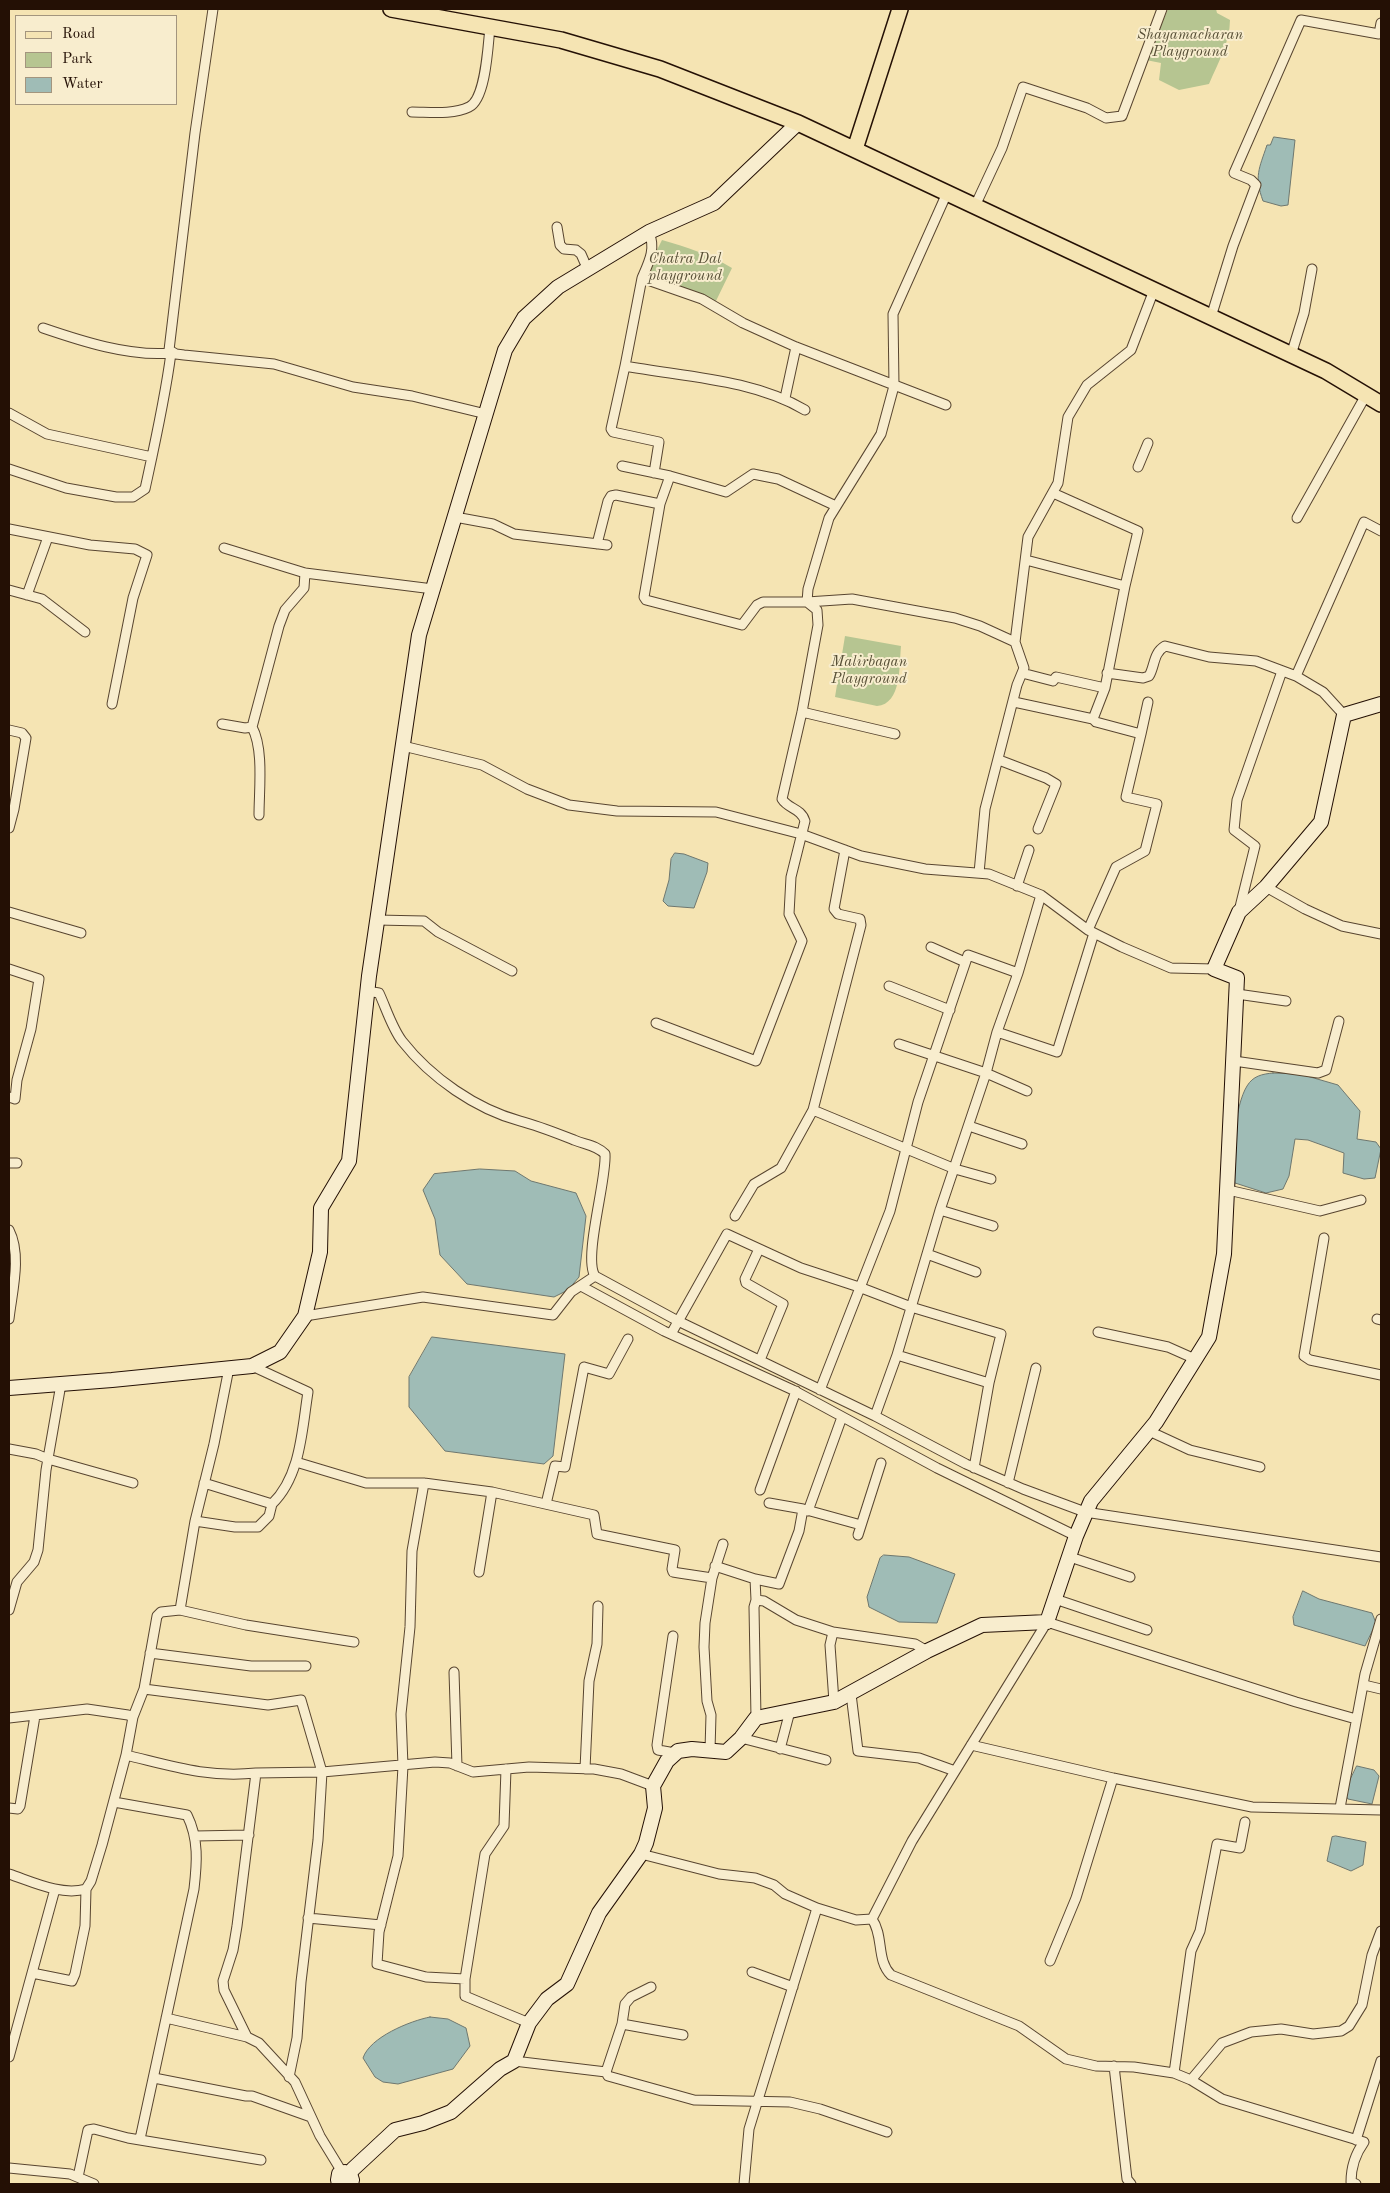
<!DOCTYPE html>
<style>
body{margin:0}
#map{position:relative;width:1390px;height:2193px;overflow:hidden;background:#f5e4b3;font-family:"Old Standard TT",serif}
canvas{display:block}
.frame{position:absolute;inset:0;border:10px solid #241005;pointer-events:none}
.legend{position:absolute;left:15px;top:15px;width:162px;height:90px;box-sizing:border-box;background:#f8edce;border:1px solid #a3957e;margin:0;padding:6px 9px;list-style:none;font-size:15px;color:#241005}
.legend li{display:flex;align-items:center;gap:10px;height:25px}
.legend b{width:25px;border:1px solid #a3957e}
</style>
<div id="map">
<canvas width="1390" height="2193"></canvas>
<div class="frame"></div>
<ul class="legend">
<li><b style="height:6px;background:#f5e4b3"></b>Road</li>
<li><b style="height:14px;background:#b6c591"></b>Park</li>
<li><b style="height:14px;background:#9fbcb6"></b>Water</li>
</ul>
</div>
<script>
const g = document.querySelector('canvas').getContext('2d');
g.lineJoin = 'round';
function paint(path, color) { g.fillStyle = color; g.fill(path, 'evenodd'); }
function stroke(path, color, width, dash) { g.strokeStyle = color; g.lineWidth = width; g.lineCap = dash ? 'butt' : 'round'; g.setLineDash(dash || []); g.stroke(path); }
function write(font, color, halo, rows, align = 'center') {
  g.font = font + ' "Old Standard TT",serif'; g.lineWidth = 4; g.setLineDash([]); g.textBaseline = 'middle'; g.strokeStyle = halo; g.fillStyle = color; for (const [text, x, y, turn = 0] of rows) {
    g.save(); g.translate(x, y); g.rotate((+turn || 0) * Math.PI / 180); g.textAlign = isNaN(turn) ? turn : align; if (halo) g.strokeText(text, 0, 0); g.fillText(text, 0, 0); g.restore();
  }
}
paint(new Path2D(`
 M1168 9H1216L1217 13 1230 20C1230 42 1218 63 1209 84L1179 90 1159 80 1161 63 1146 60Z
 M662 240C687 247 710 255 732 268L715 303 645 274Z
 M845 636 901 646C899 665 902 704 877 706L835 697Z`), '#b6c591');
const water = new Path2D(`
 M1274 137 1295 140 1288 205 1281 206 1263 201C1254 176 1259 169 1267 145H1270Z
 M675 853 684 854 708 863 707 872 694 908 668 906 663 901 669 880 671 859Z
 M1273 1073 1300 1074 1338 1085 1360 1111 1357 1139 1376 1142 1381 1149 1375 1178 1364 1179 1343 1173 1344 1153 1308 1140 1295 1139 1289 1176 1283 1189 1266 1193 1232 1182C1230 1160 1235 1105 1247 1086 1253 1076 1262 1074 1273 1073Z
 M480 1169 515 1171 531 1181 576 1193 586 1216 579 1277 568 1290 554 1297 467 1284 440 1255 435 1219 423 1190 434 1174Z
 M432 1337 565 1354 553 1456 544 1464 445 1451 409 1407V1377Z
 M884 1555 909 1557 955 1574 937 1623 899 1622 869 1607 867 1597 880 1558Z
 M1303 1591 1319 1599 1372 1613 1376 1623 1365 1646 1294 1625 1293 1617Z
 M1357 1766 1374 1770 1379 1776 1372 1804 1348 1799 1346 1796 1348 1784Z
 M1336 1836 1366 1842 1363 1865 1351 1871 1327 1861 1332 1837Z
 M430 2017 448 2019 466 2028 470 2046 453 2069 398 2084 383 2082 375 2077 363 2058C370 2037 410 2021 430 2017Z`);
paint(water, '#9fbcb6');
stroke(water, '#6e776f', 1);
const street = new Path2D(`
 M213 9 195 133 169 350 176 354 184 355 274 364 353 387 412 396 486 414
 M412 112C429 112 453 115 469 107 486 99 488 45 490 27
 M975 206 1002 148 1023 87 1087 108 1106 118 1122 116 1162 9
 M557 227 560 245 564 249 576 250 581 254 588 270
 M642 278C649 262 656 249 649 232
 M1211 317 1233 246 1256 185 1251 180 1234 173 1301 20 1379 34 1381 23
 M1291 355 1304 313 1312 269
 M625 366 611 429 613 432 659 442 654 473
 M785 398 796 347
 M805 410C752 379 685 377 625 366L642 278 702 299 743 323 796 347 946 405
 M9 413 47 434 152 457
 M622 466 670 476 726 492 753 474 778 479 836 506
 M1138 467 1148 443
 M9 469 66 488 116 497H133L145 489C155 443 165 399 171 353 130 357 81 341 43 328
 M670 476 660 504 644 597 646 600 742 625 757 605 763 602H807L852 599 955 618 980 626 1015 642
 M1053 493 1138 531 1125 586 1105 688 1093 719
 M455 517 493 524 514 534 607 545
 M1297 518 1366 395
 M9 529 90 545 135 549 147 555 133 598 112 704
 M597 544 608 501 611 496 616 495 660 504
 M224 548 305 573 433 589
 M1026 560 1125 586
 M9 590 42 599 85 632
 M27 595 48 537
 M1022 673 1053 681 1056 677 1105 688
 M1107 673 1143 678 1149 676C1155 666 1153 653 1165 646L1209 657 1256 661 1296 676 1323 692 1344 715
 M1296 676 1364 522 1381 531
 M1014 702 1093 719 1096 722 1141 734 1126 797 1157 804 1145 851 1116 867 1088 930
 M802 712 895 734
 M222 724 245 728 252 727C264 749 259 790 259 815
 M252 727 279 626 285 610 304 588 305 573
 M9 730 22 733 26 738 14 809 9 828
 M1141 734 1148 702
 M403 746 482 765 527 789 569 805 617 811 716 812 801 834 861 856 925 869 989 874 1041 895 1088 930 1122 947 1171 968 1214 969
 M999 760 1046 778 1056 784 1038 829
 M979 873 985 809 1017 685 1024 668 1015 642 1028 537 1058 483 1068 417 1087 385 1131 350 1154 290
 M1017 886 1029 850
 M1266 887 1305 909 1342 926 1381 934
 M1239 911 1255 846 1234 830 1237 800 1282 671
 M9 912 81 933
 M377 920 424 921 438 932 512 971
 M931 947 965 962
 M9 969 39 979 31 1029 17 1080 15 1099 9 1097
 M889 986 950 1010
 M367 991 379 993C386 1008 392 1028 402 1041 431 1078 476 1109 520 1121 539 1126 556 1133 574 1140 586 1145 596 1145 605 1154 607 1179 583 1258 595 1276L678 1321 875 1416
 M1237 994 1286 1001
 M656 1023 756 1061 802 941 789 914 791 877 805 821C801 808 788 809 782 799L802 712 818 625 817 610 807 602 808 589 829 518 881 434 894 386 893 314 947 193
 M997 1032 1057 1052 1094 933
 M899 1044 986 1073 1027 1091
 M1234 1061 1318 1073 1326 1070 1339 1021
 M813 1110 955 1169 991 1179
 M969 1126 1022 1144
 M9 1163H17
 M1228 1190 1320 1211 1361 1200
 M940 1210 993 1226
 M735 1216 754 1184 781 1168 813 1110 861 925 860 919 838 914 834 909 845 850
 M9 1230C22 1255 12 1292 9 1319
 M1324 1238 1304 1356 1310 1360 1381 1375
 M759 1249 745 1279 746 1283 783 1304 760 1360
 M927 1254 976 1272
 M581 1286 664 1331 793 1390 937 1468 1076 1536
 M305 1316 423 1297 553 1315 571 1292 595 1276
 M1377 1319 1381 1320
 M1098 1332 1168 1347 1195 1359
 M671 1334 727 1234 801 1268 859 1287 911 1307 1001 1334 989 1383 897 1355 940 1210 986 1073 997 1032 1018 973 1041 895
 M897 1355 875 1416 966 1464 1023 1489 1085 1512 1381 1557
 M820 1390 890 1211 918 1102 968 955 1018 973
 M1149 1431 1190 1450 1260 1467
 M9 1449 36 1454 48 1459 133 1483
 M296 1462 366 1483H424L492 1492 594 1515 597 1534 675 1550 672 1569 673 1572 679 1573 712 1578 723 1544
 M974 1468 989 1383
 M204 1483 272 1504C301 1476 302 1429 308 1392L252 1366
 M424 1483 412 1551 410 1627 401 1714 403 1766 398 1856 379 1932 377 1964 426 1977 465 1979
 M1008 1483 1036 1368
 M760 1490 796 1391
 M769 1503 803 1509 861 1525
 M546 1504 555 1466 565 1467 584 1367 609 1374 628 1339
 M808 1511 842 1417
 M195 1521 235 1527H258L269 1516 272 1504
 M858 1535 881 1463
 M1070 1557 1130 1577
 M715 1566 755 1579
 M479 1572 492 1492
 M1055 1599 1147 1630
 M756 1600 755 1579 779 1584 799 1531 803 1509
 M9 1610 17 1582 34 1562 38 1550 46 1470 61 1384
 M180 1610 195 1521 214 1444 229 1368
 M833 1632 830 1645 834 1702
 M673 1636 657 1745 658 1750 675 1753
 M150 1653 251 1666H306
 M454 1672 457 1766
 M1364 1685 1381 1689
 M144 1689 268 1705 301 1700 322 1772 318 1840 301 1982 297 2038 289 2077
 M851 1694 858 1751 919 1758 955 1771
 M133 1717 144 1689 157 1616 161 1612 180 1610 246 1625 354 1642
 M9 1718 87 1709 128 1715 133 1717 126 1755C172 1766 207 1778 256 1773L237 1926 233 1950 223 1981 224 1990 247 2037 259 2043 295 2082 320 2136 342 2172
 M756 1718 754 1607 756 1600 764 1601 796 1620 833 1632 915 1644 927 1651
 M741 1738 826 1760
 M971 1745 1113 1778 1252 1807 1381 1810
 M780 1749 790 1711
 M710 1750 711 1715 707 1701 704 1647 705 1623 712 1578
 M506 1769 504 1826 485 1854 465 1979V1996L529 2023
 M585 1769 589 1681 597 1644 598 1606
 M256 1773 322 1772 435 1762 450 1763 473 1772 529 1767 594 1769 621 1774 653 1786
 M114 1802 187 1815C199 1839 197 1863 194 1889L140 2139
 M9 1808 18 1809 20 1806 35 1716
 M1340 1808 1365 1674 1381 1619
 M195 1836 249 1835
 M641 1854 719 1874 755 1878 774 1885 785 1894 817 1908
 M9 1874C33 1882 61 1896 86 1889L91 1881 102 1845 126 1755
 M308 1918 381 1925
 M872 1919C884 1936 876 1960 891 1975L1019 2026 1066 2059 1096 2066 1134 2067 1174 2073 1191 2080 1222 2099 1364 2142C1356 2153 1351 2168 1351 2182L1356 2184
 M1050 1961 1076 1898 1113 1778
 M752 1972 793 1987
 M32 1973 72 1981 75 1974 85 1926 86 1889
 M166 2018 247 2037
 M622 2024 683 2035
 M9 2057 55 1889
 M514 2061 606 2072 608 2076 694 2100 790 2102 820 2109 887 2132
 M1114 2066 1127 2179 1131 2184
 M606 2072 622 2024 625 2004 631 1997 651 1987
 M1174 2073 1191 1951 1200 1931 1217 1844 1240 1848 1245 1822
 M154 2078 246 2096H252L311 2117
 M1191 2080 1222 2043 1251 2032 1281 2029 1313 2034 1341 2031 1349 2026 1362 2005 1372 1955 1381 1931
 M1356 2140 1381 2061
 M9 2168 70 2174 94 2184
 M78 2177 88 2130 94 2129 128 2138 261 2160
 M744 2184 749 2129 817 1908 856 1920 872 1919 912 1841 1047 1622 1296 1702 1356 1719`);
const secondary = new Path2D(`
 M9 1388 112 1380 252 1366 280 1352 305 1316 320 1252 321 1208 349 1161 369 976 419 635 505 350 524 318 558 287 649 232 714 203 798 123
 M342 2184 338 2180 339 2174 345 2172 350 2174
 M348 2184 352 2180 350 2174 353 2169 395 2130 423 2123 451 2112 500 2069 514 2061 529 2023 547 1999 567 1984 599 1913 641 1854 646 1843 655 1808 653 1786 667 1761 678 1751 692 1749 726 1752 741 1738 756 1718 834 1702 927 1651 982 1625 1047 1622 1076 1536 1091 1501 1156 1422 1209 1337 1224 1254 1237 978 1214 969 1239 912 1266 887 1321 822 1344 715 1381 704`);
const primary = new Path2D(`
 M391 9 561 40 660 69 798 123 1326 371 1381 404
 M855 149 900 9`);
stroke(street, '#584530', 11);
stroke(secondary, '#241005', 16);
stroke(primary, '#241005', 18);
stroke(street, '#f8edce', 9);
stroke(secondary, '#f8edce', 14);
stroke(primary, '#f5e4b3', 15);
write('italic 15px', '#574f36', '#f8edce', [
 ["Shayamacharan",1190,35],
 ["Playground",1190,52],
 ["Chatra Dal",685,259],
 ["playground",685,276],
 ["Malirbagan",869,662],
 ["Playground",869,679]
]);
</script>
